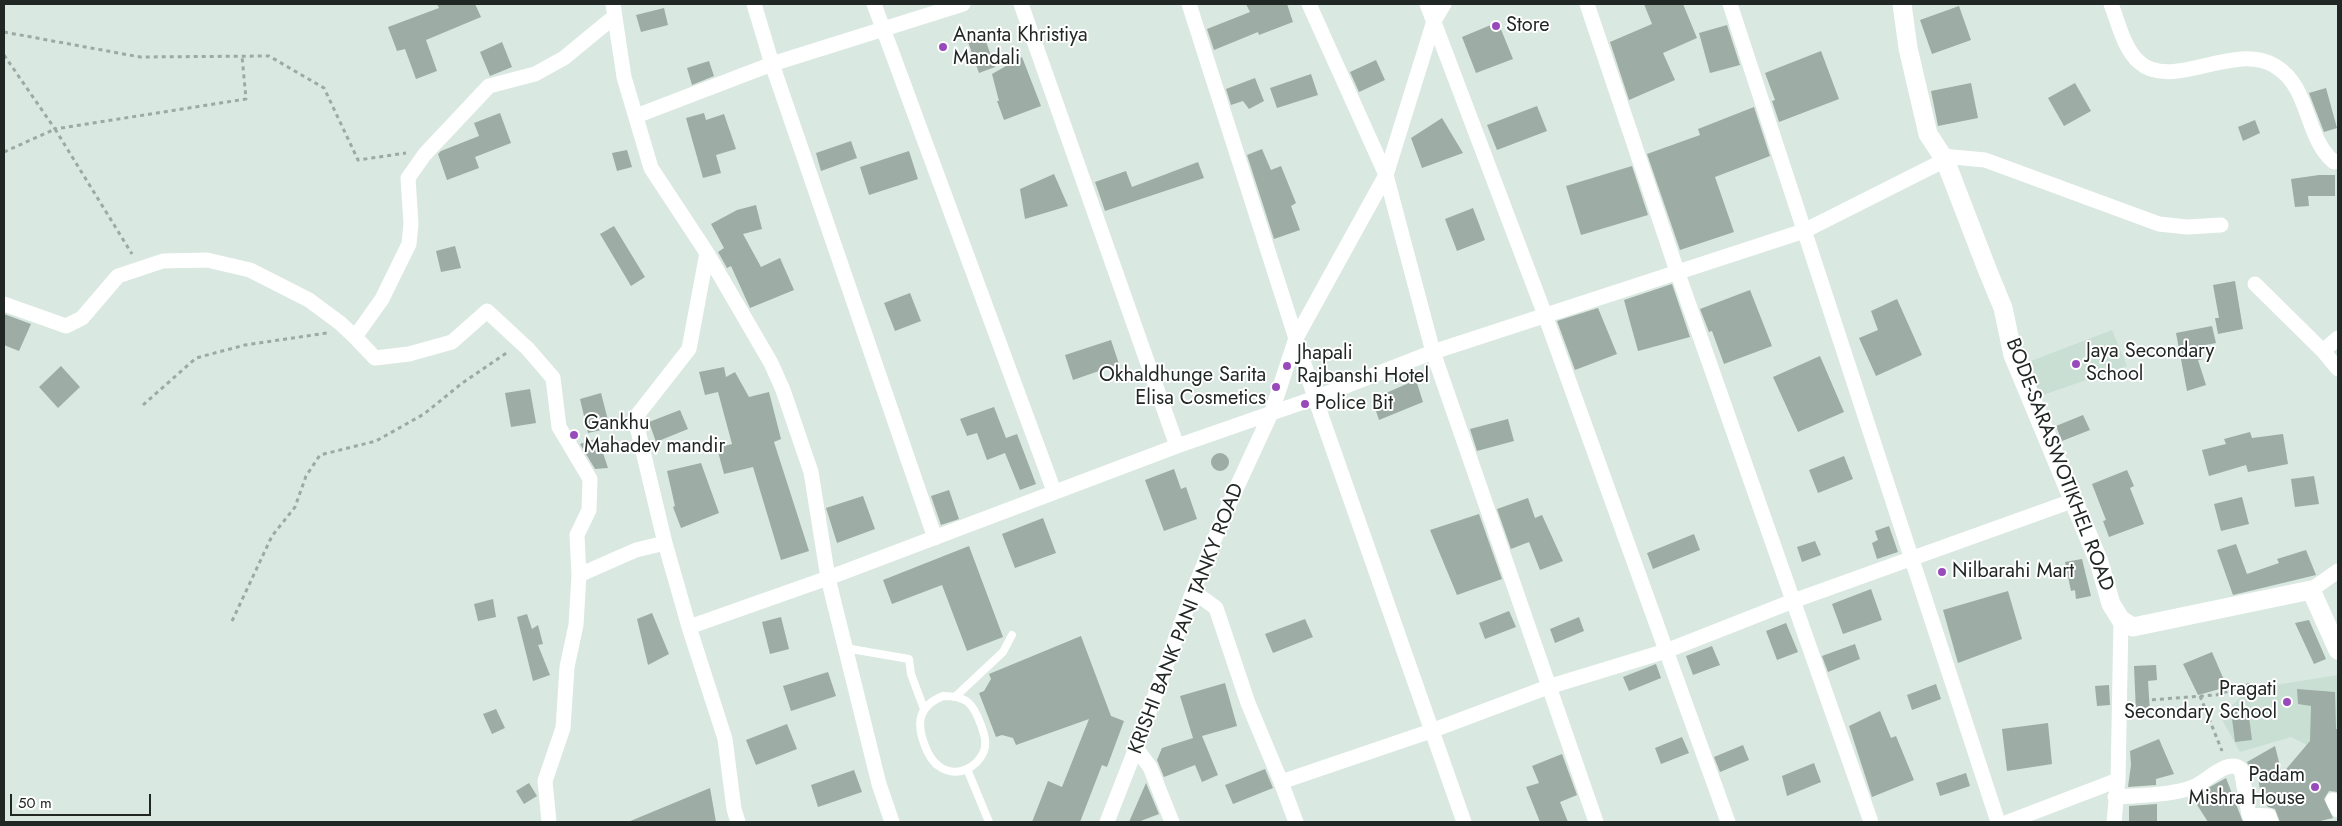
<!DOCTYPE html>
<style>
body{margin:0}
#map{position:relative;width:2342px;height:826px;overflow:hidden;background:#d9e8e1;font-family:Jost,sans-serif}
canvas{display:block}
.frame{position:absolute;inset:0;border:5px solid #212724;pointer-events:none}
.scale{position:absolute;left:10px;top:794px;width:141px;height:22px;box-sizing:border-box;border:2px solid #212724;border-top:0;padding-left:6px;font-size:15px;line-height:18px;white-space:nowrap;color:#212724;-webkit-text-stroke:4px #fff;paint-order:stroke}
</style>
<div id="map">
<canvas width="2342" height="826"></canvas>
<div class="frame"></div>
<div class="scale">50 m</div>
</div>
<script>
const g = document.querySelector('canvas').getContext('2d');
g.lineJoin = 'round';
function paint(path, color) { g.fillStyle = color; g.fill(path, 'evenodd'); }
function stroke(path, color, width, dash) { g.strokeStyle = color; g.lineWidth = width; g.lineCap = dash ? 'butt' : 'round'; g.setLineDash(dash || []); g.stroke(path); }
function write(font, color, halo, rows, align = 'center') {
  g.font = font + ' Jost,sans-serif'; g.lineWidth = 4; g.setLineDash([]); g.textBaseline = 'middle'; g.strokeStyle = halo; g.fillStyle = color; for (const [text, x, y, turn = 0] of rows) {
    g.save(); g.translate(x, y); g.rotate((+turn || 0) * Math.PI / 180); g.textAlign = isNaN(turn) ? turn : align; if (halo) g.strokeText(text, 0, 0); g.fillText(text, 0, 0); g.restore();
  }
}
paint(new Path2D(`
 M2112 330 2127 366 2037 397 2026 363Z
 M2338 675V750L2311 747 2291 737 2240 752 2220 716 2250 689Z`), '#c9dfd4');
paint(new Path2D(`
 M437 4H475L481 17 426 40 437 71 416 79 405 49 397 51 388 27 439 8Z
 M1246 4H1287L1293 22 1259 35 1258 32 1214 50 1207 29 1250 12Z
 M1644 4H1683L1697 38 1663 53 1675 80 1629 100 1610 42 1652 24Z
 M1959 6 1971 40 1932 54 1920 20Z
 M664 8 668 25 641 32 636 15Z
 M1498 22 1513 59 1476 73 1462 37Z
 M1727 25 1740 65 1710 73 1699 33Z
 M984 36 995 67 979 73 968 42Z
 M502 42 512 67 490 76 480 52Z
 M1821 51 1839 99 1779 122 1772 101 1775 100 1765 73Z
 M1022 57 1041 106 1004 120 997 101H999L992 74Z
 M1376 60 1385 80 1359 92 1350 72Z
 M709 61 714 76 692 85 687 68Z
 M1311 74 1318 95 1277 108 1270 88Z
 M1255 78 1264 101 1249 109 1243 101 1231 105 1226 89Z
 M1971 83 1978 118 1938 126 1931 91Z
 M2075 83 2091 111 2064 126 2048 98Z
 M2326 88 2337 128 2324 132 2309 93Z
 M1537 106 1547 131 1497 150 1487 125Z
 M1754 107 1770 156 1715 177 1734 232 1680 250 1647 154 1700 135 1698 129Z
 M500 113 511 143 475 157 479 168 447 180 438 154 441 151 479 136 474 123Z
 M704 113 706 120 724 114 736 149 716 155 721 173 703 178 686 118Z
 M1442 118 1463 153 1422 168 1411 138Z
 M2255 120 2260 133 2243 141 2238 127Z
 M851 141 857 158 821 171 816 153Z
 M1262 149 1271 170 1281 166 1296 203 1291 206 1300 230 1274 239 1247 155Z
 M627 150 632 167 617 171 612 153Z
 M909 151 918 179 869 195 860 167Z
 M1198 162 1204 178 1105 211 1095 182 1126 171 1132 187Z
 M1632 166 1648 215 1581 235 1566 186Z
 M1054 174 1068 206 1025 219 1020 189Z
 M2319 175H2335V196H2308L2309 206 2295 207 2291 179Z
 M756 205 762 229 743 234 761 267 780 258 794 290 750 308 731 266 727 268 718 252 724 248 711 224 737 210Z
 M1473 208 1485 240 1457 251 1445 219Z
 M614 226 645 277 631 286 600 234Z
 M455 246 461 268 441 272 436 251Z
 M2235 281 2243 329 2218 334 2215 318H2219L2213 285Z
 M1672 284 1690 337 1638 351 1624 300Z
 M1750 290 1772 346 1724 364 1712 331 1709 332 1700 309Z
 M910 293 921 321 895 331 884 303Z
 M1897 299 1922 355 1876 376 1859 338 1878 330 1871 311Z
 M1598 308 1617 354 1575 370 1557 321Z
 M4 314 31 324 19 351 4 345Z
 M2212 326 2216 343 2200 346 2203 359 2198 360 2206 385 2187 391 2176 333Z
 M1111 340 1119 364 1073 380 1065 355Z
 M1820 356 1844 412 1798 432 1773 377Z
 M61 366 80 387 58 408 39 387Z
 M724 367 726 377 735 372 749 397 769 392 781 439 774 442 809 551 781 560 753 467 724 474 717 448 732 444 718 392 705 395 699 372Z
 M1416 380 1423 402 1379 420 1372 399Z
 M530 389 536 423 511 427 505 393Z
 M601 393 610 428 588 433 580 399Z
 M994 407 1006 438 1017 434 1036 484 1020 490 1005 453 987 460 977 433 967 436 960 419Z
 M680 410 688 429 656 442 649 422Z
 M2083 415 2090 430 2062 441 2056 426Z
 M1508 419 1514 441 1477 451 1470 429Z
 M2250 432 2252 438 2283 434 2288 464 2248 472 2246 465 2209 476 2202 450 2226 444 2224 439Z
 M598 438 608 468 595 469 580 444Z
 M1211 462a9 9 0 1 1 18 0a9 9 0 1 1-18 0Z
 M1844 456 1853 479 1818 493 1809 470Z
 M701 463 719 513 681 528 673 507 675 506 667 471Z
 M1174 469 1181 489 1186 487 1197 519 1164 531 1145 480Z
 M2127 470 2134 486 2130 488 2144 524 2109 537 2103 521 2106 520 2092 484Z
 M2314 476 2319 504 2295 507 2291 479Z
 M949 490 959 519 941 525 931 496Z
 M863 496 875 529 837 543 826 508Z
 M2242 497 2249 524 2221 531 2214 504Z
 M1528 498 1535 518 1542 515 1563 561 1540 570 1529 542 1511 549 1497 509Z
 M1479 514 1502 579 1457 595 1430 530Z
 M1043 518 1056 553 1015 568 1002 534Z
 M1889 526 1898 552 1877 559 1872 543 1878 540 1875 531Z
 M1694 534 1700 550 1653 569 1647 553Z
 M1815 541 1821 555 1802 562 1797 547Z
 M2236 544 2247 574 2279 563 2277 559 2306 550 2316 575 2233 595 2217 550Z
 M969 546 1003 637 967 651 942 585 892 604 883 580Z
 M2082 559 2091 596 2076 599 2075 590 2071 591 2065 562Z
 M1871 589 1882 620 1843 634 1832 604Z
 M2008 591 2022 639 1958 663 1943 610Z
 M493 599 496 617 478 621 474 604Z
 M1509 611 1516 627 1485 639 1479 623Z
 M652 613 669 654 648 665 637 619Z
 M527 614 532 629 538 625 543 644 538 645 550 675 533 681 517 617Z
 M781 617 789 649 770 654 762 622Z
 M1579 617 1584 631 1555 643 1550 629Z
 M1305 619 1313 637 1273 653 1265 634Z
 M2309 620 2326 659 2314 664 2295 623Z
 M1786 623 1798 652 1777 660 1766 631Z
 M1081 636 1111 716 1124 721 1107 767 1102 765 1080 822H1032L1048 781 1062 787 1089 719 1016 745 1013 738 1002 735 996 737 979 693 984 691 991 679 989 674Z
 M1855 644 1860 659 1828 672 1822 656Z
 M1712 646 1720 665 1693 675 1686 656Z
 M2212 652 2227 687 2198 695 2183 664Z
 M1656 664 1661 678 1629 691 1623 677Z
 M2156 665 2157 680 2148 681 2150 712H2136L2134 666Z
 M828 672 836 696 791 711 783 686Z
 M1225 683 1237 726 1202 736 1218 775 1202 782 1195 765 1164 777 1157 760 1162 748 1193 738 1180 696Z
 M1936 684 1941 699 1912 710 1907 695Z
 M2109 685 2110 705 2097 706 2095 686Z
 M2297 689 2335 692 2336 729H2338V792L2329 791 2324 799 2333 818 2316 822H2280L2275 809 2268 807 2260 790 2257 770 2251 771 2247 762 2275 746 2282 774 2310 741 2311 706 2298 704Z
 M496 709 505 728 492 734 483 714Z
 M2248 709 2252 740 2235 742 2231 711Z
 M1880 711 1891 738 1896 736 1914 780 1872 797 1849 726Z
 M2048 723 2052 764 2007 771 2002 729Z
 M787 724 797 749 756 765 746 740Z
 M1682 737 1689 753 1661 764 1655 748Z
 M2159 739 2174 774 2156 779V785L2128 787 2131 765 2130 751Z
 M1743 745 1749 760 1720 772 1714 757Z
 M1562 754 1577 795 1560 802 1568 822H1540L1526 787 1539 783 1532 766Z
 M1814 763 1821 782 1787 796 1782 776Z
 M1265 769 1273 788 1233 804 1225 785Z
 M854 770 862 792 818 807 811 785Z
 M1966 773 1970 786 1940 796 1936 783Z
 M2226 778 2243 822H2208L2192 797Z
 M529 783 537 796 524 804 516 791Z
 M1146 783 1159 814 1138 822H1129Z
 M710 788 716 822H628Z
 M2157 804V822H2129V806Z`), '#9daca4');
stroke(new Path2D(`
 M4 32 140 57 269 56 324 88 358 160 406 153
 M4 55 55 129 246 99 242 56
 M4 152 55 129 132 254
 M143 405 196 358 245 345 327 333
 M232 621 272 536 295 507 306 476 320 455 376 441 424 414 461 384 508 352
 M2200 696 2222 751
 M2136 701 2216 695 2251 684`), '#9da9a4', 3, [4, 4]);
stroke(new Path2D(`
 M845 648 909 659 911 674 924 709
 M943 696C967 696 973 703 981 725 984 734 987 742 984 751 977 768 957 778 940 767 932 762 928 754 925 746 916 723 918 706 943 696Z
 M956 696 1003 652 1012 635
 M967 769 989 822`), '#fff', 8);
stroke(new Path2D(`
 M613 4 624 77 651 168 707 253 771 363 783 390 811 472 828 578 879 784 892 822
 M754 4 772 64 935 538
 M874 4 1054 491
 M1021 4 1177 446
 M1189 4 1315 398 1464 822
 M1309 4 1386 175 1433 352 1596 822
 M1427 4 1545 315 1728 822
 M1587 4 1677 271 1871 822
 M1730 4 1998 822
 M2111 4C2118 22 2124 49 2139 62 2172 92 2234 41 2275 66 2311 87 2304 137 2334 162L2338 161
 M636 116 772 64 963 4
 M1942 156 1985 160 2159 224 2187 227 2221 225
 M707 253 689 349 635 418 665 543 689 627 725 739 734 809 738 822
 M2255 284 2323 351 2338 369
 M4 304 66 326 82 318 118 276 163 261 207 260 250 270 309 300 340 323 355 337
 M2323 351 2338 338
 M579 575 577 535 589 510 590 479 559 427 553 378 528 349 487 311 452 342 409 354 375 358 355 337 382 299 409 244 411 224 408 178 425 154 489 86 535 74 564 58 615 16
 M2311 590 2338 571
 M1193 591 1216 608 1248 703 1281 782 1296 822
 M689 627 828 578 1177 446 1315 398 1433 352 1804 231 1945 160
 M1136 748 1150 767 1172 822
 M1281 782 1431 731 1548 687 1666 651 1793 601 2072 501
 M2115 797C2141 795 2169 796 2193 787 2207 782 2226 758 2241 769L2249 815 2269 816 2271 822
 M2333 800 2338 810
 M549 822 545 781 563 728 567 667 576 625 579 575 636 550 665 543
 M1107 822 1136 748 1193 591 1229 504 1272 411 1296 338 1386 175 1434 21 1444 4
 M2008 822 2118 780
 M2114 822 2118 780 2121 620`), '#fff', 15);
stroke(new Path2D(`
 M1902 4 1908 48 1928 134 1945 160 1987 269 2003 308 2013 355 2099 562 2111 604 2121 620 2133 627 2311 590 2338 650`), '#fff', 19);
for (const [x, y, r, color] of [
 [1496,26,5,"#994aba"],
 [943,47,5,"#994aba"],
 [2076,364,5,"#994aba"],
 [1287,366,5,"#994aba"],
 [1276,387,5,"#994aba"],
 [1305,404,5,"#994aba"],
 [574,435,5,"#994aba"],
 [1942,572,5,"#994aba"],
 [2287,702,5,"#994aba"],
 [2315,787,5,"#994aba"]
]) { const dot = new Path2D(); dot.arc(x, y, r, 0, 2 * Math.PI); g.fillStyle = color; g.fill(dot); stroke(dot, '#fff', 2); }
write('20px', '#212724', '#fff', [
 ["Store",1506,26],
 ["Ananta Khristiya",953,36],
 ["Mandali",953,59],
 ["Jaya Secondary",2086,352],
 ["School",2086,375],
 ["Jhapali",1297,354],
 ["Rajbanshi Hotel",1297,377],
 ["Okhaldhunge Sarita",1266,376,"right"],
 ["Elisa Cosmetics",1266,399,"right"],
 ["Police Bit",1315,404],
 ["Gankhu",584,424],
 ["Mahadev mandir",584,447],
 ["Nilbarahi Mart",1952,572],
 ["Pragati",2277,690,"right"],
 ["Secondary School",2277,713,"right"],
 ["Padam",2305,776,"right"],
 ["Mishra House",2305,799,"right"]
], 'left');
write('20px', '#212724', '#fff', [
 ["BODE-SARASWOTIKHEL ROAD",2059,465,69],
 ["KRISHI BANK PANI TANKY ROAD",1187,619,-69]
]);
</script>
